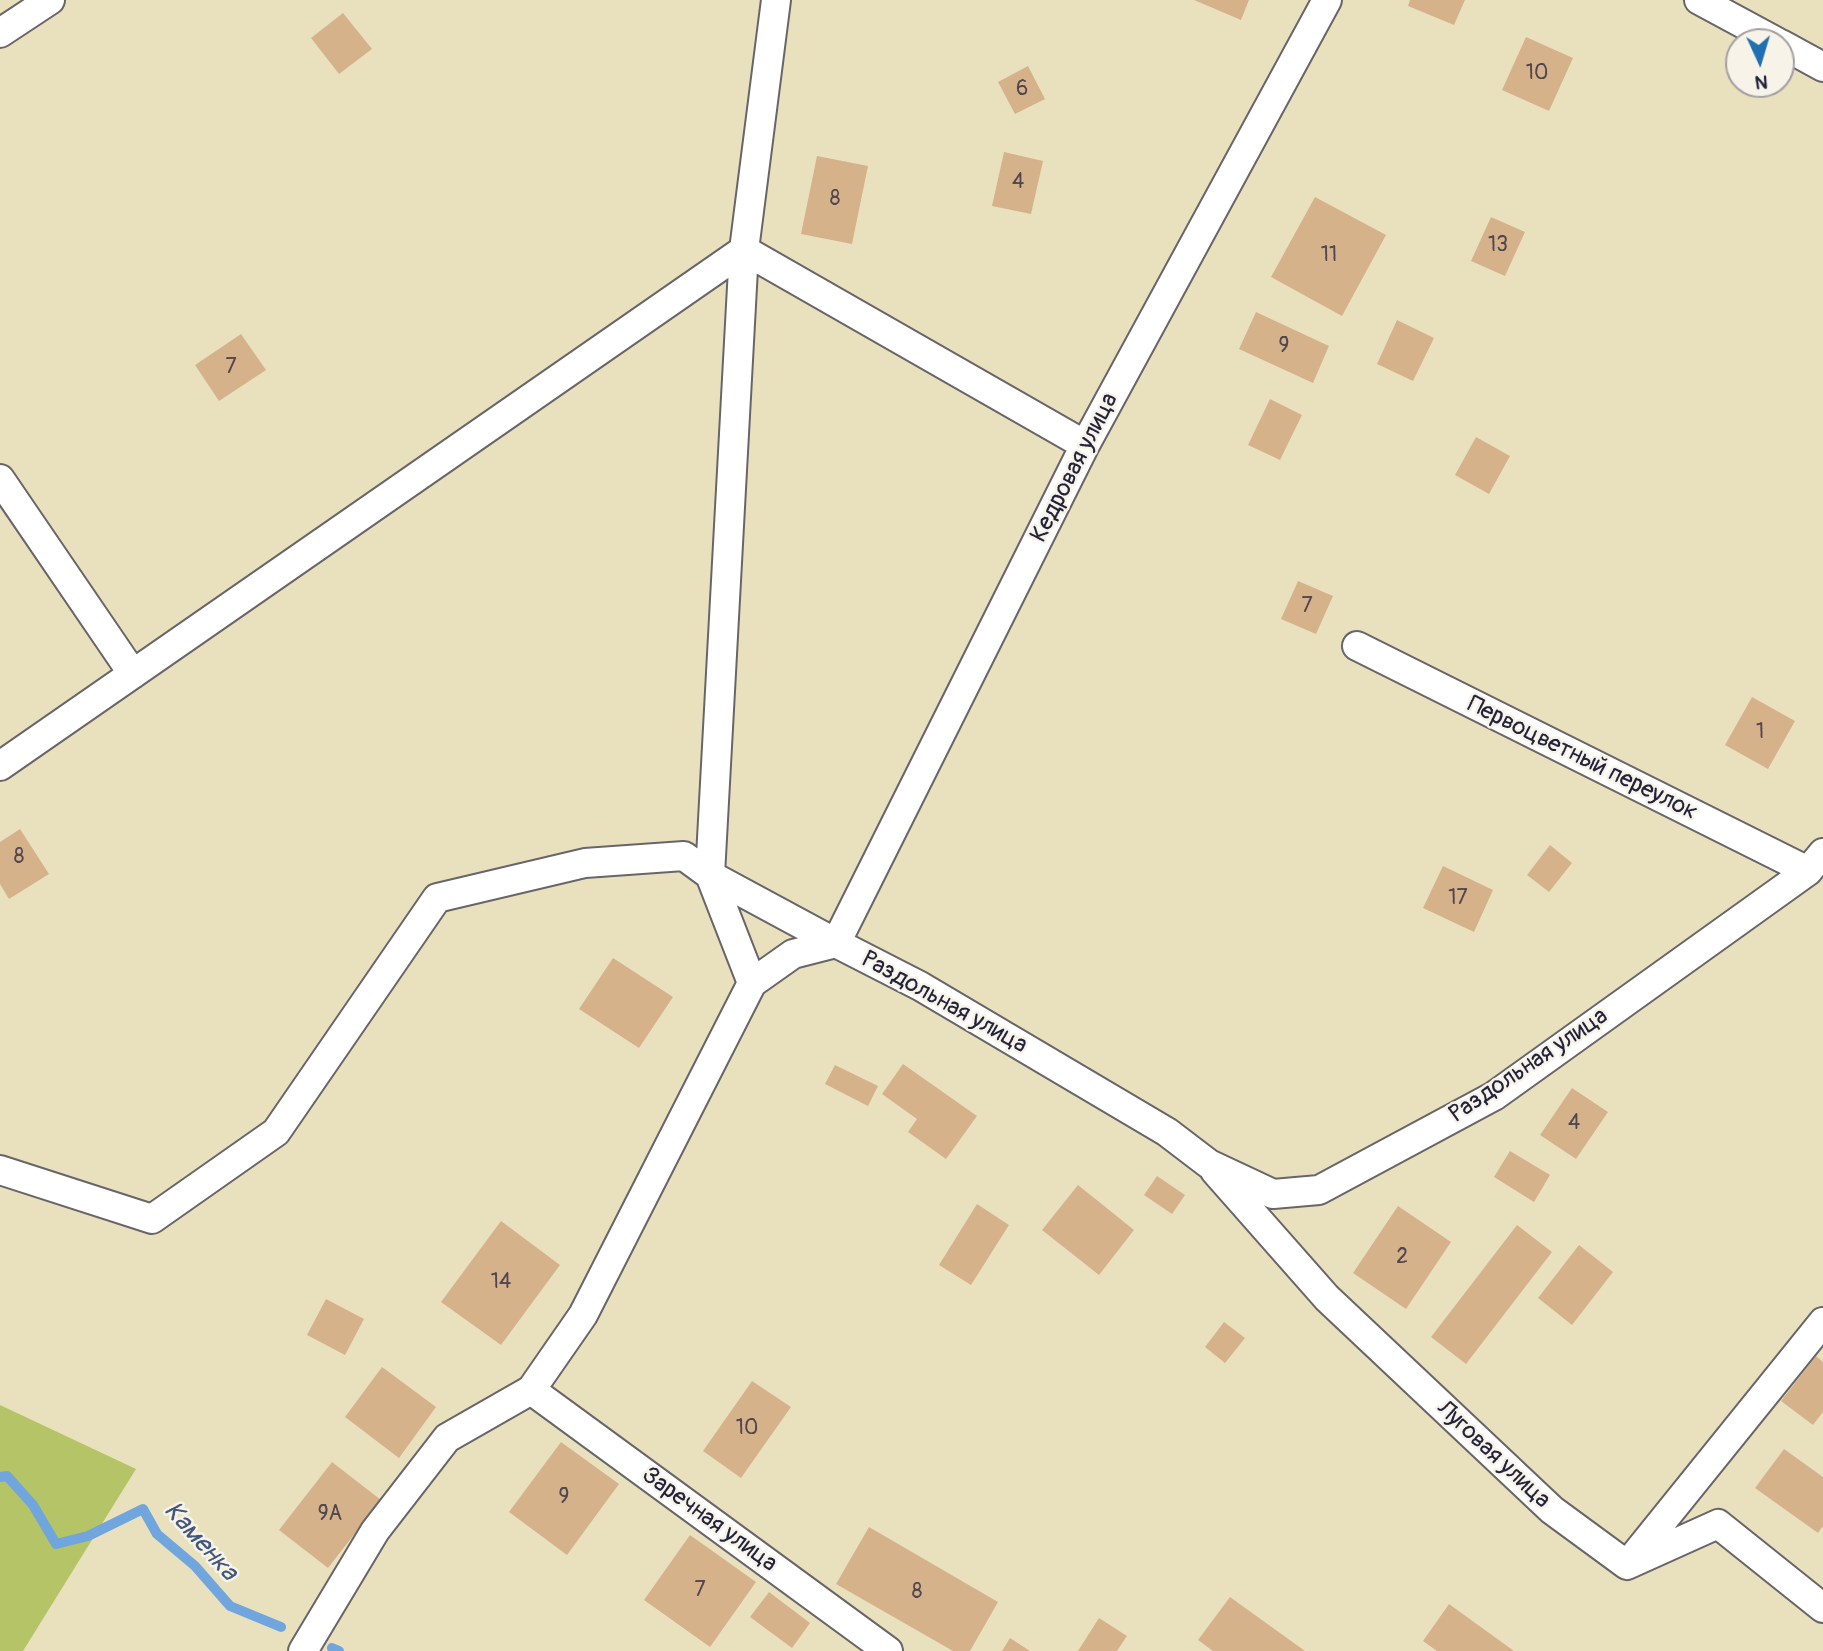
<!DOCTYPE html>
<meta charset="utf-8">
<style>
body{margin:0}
#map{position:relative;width:1823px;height:1651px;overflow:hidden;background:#e9e1be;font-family:Pangolin,sans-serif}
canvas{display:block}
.north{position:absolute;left:1725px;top:28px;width:70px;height:70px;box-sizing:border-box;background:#f7f3e8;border:2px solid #a29fa3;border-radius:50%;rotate:176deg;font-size:19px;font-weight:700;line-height:28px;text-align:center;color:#22223b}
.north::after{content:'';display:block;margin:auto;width:24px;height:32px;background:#1f6fb2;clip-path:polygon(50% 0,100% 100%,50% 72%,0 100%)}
</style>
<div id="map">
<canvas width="1823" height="1651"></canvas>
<div class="north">N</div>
</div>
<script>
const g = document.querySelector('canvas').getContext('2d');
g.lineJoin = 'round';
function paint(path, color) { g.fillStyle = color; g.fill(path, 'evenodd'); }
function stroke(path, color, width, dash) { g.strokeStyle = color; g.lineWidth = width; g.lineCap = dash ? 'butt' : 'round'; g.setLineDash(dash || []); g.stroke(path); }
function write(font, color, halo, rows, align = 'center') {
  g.font = font + ' Pangolin,sans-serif'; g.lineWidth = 5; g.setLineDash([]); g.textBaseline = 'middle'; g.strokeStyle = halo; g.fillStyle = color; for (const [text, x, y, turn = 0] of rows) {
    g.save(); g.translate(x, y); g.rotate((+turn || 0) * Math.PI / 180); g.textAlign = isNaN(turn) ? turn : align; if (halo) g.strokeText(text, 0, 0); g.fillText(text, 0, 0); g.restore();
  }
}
paint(new Path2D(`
 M0 1405 136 1469 23 1651H0Z`), '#b5c467');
stroke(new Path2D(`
 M0 1477 7 1476 33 1505 56 1544 88 1536 143 1509 157 1534 195 1566 230 1606 281 1627
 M332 1648 339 1651`), '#70a5dd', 10);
paint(new Path2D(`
 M1194 0H1249L1241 20Z
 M1410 0H1465L1454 25 1408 6Z
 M343 13 372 49 339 74 311 38Z
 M1526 37 1573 58 1549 111 1502 90Z
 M1028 66 1045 99 1015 114 998 82Z
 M1004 152 1043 161 1031 214 992 206Z
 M817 156 868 166 852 244 801 234Z
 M1315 197 1386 235 1342 316 1271 277Z
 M1491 217 1525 232 1505 276 1471 261Z
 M1256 312 1329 346 1313 383 1239 349Z
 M1397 320 1434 338 1413 381 1377 364Z
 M241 334 266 370 219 401 195 365Z
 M1270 399 1302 415 1280 460 1248 445Z
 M1476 437 1510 456 1489 494 1455 475Z
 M1298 581 1333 596 1316 634 1281 619Z
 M1752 697 1795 721 1768 769 1725 745Z
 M20 829 49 874 9 899 0 884V842Z
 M1550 845 1572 863 1549 892 1527 875Z
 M1443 866 1493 890 1474 932 1423 908Z
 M613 958 673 997 639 1048 579 1009Z
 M903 1064 977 1116 946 1159 908 1132 917 1119 882 1094Z
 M835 1065 878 1086 868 1106 825 1084Z
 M1572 1088 1608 1112 1576 1159 1540 1135Z
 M1510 1151 1550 1175 1534 1202 1494 1177Z
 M1157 1176 1185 1195 1172 1214 1144 1195Z
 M1078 1185 1134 1230 1099 1275 1042 1230Z
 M977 1204 1009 1225 971 1285 939 1265Z
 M1398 1206 1451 1242 1406 1309 1353 1273Z
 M501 1221 560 1265 501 1345 441 1302Z
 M1517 1225 1552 1252 1466 1364 1431 1337Z
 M1579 1245 1613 1272 1572 1325 1538 1298Z
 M326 1299 364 1319 345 1355 307 1335Z
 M1224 1322 1245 1338 1225 1363 1205 1347Z
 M1816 1356 1823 1362V1412L1813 1425 1781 1401Z
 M382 1367 436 1407 399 1458 345 1417Z
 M752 1381 791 1407 741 1478 703 1451Z
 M561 1442 619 1484 567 1555 509 1512Z
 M1784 1449 1823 1477V1526L1818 1533 1755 1488Z
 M332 1462 381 1500 328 1568 279 1530Z
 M869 1527 998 1602 970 1651H953L836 1584Z
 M690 1535 756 1582 710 1647 644 1600Z
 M769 1592 810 1623 792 1648 750 1617Z
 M1230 1597 1305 1651H1213L1198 1640Z
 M1449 1604 1514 1651H1437L1423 1641Z
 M1099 1618 1127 1636 1117 1651H1078Z
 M1010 1638 1030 1651H1002Z`), '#d6b28b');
const minor = new Path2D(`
 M1699 0 1777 42
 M0 33 50 0
 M1781 44 1823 67
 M0 479 133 674
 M1357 646 1808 871
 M0 766 744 250 1085 445
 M752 983 710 875 744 250 776 0
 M0 1170 152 1219 276 1132 437 898 585 863 684 856 710 875 836 943 1085 445 1327 0
 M1215 1171 1327 1298 1552 1510 1627 1565 1718 1524 1823 1608
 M531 1390 888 1651
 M1631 1560 1823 1322
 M303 1651 375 1531 447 1438 531 1390 583 1315 752 983 793 954 836 943 920 986 1167 1132 1209 1164 1273 1194 1319 1190 1494 1096 1808 871 1823 853`);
stroke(minor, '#686569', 32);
stroke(minor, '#fff', 28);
write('21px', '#4f464f', null, [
 ["10",1537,74],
 ["6",1022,90],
 ["4",1018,183],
 ["8",835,200],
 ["13",1498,246],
 ["11",1329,256],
 ["9",1284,347],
 ["7",231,368],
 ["7",1307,607],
 ["1",1760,733],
 ["8",19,858],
 ["17",1458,899],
 ["4",1574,1124],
 ["2",1402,1258],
 ["14",501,1283],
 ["10",747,1429],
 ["9",564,1498],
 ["9А",330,1515],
 ["7",700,1591],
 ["8",917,1593]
]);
write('24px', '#22223b', '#f7f3e8', [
 ["Кедровая улица",1075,468,-63],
 ["Первоцветный переулок",1582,759,26],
 ["Раздольная улица",944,1003,29],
 ["Раздольная улица",1529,1066,-34],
 ["Луговая улица",1493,1455,43],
 ["Заречная улица",709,1520,36]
]);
write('italic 26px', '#41567c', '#f7f3e8', [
 ["Каменка",200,1542,48]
]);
</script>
